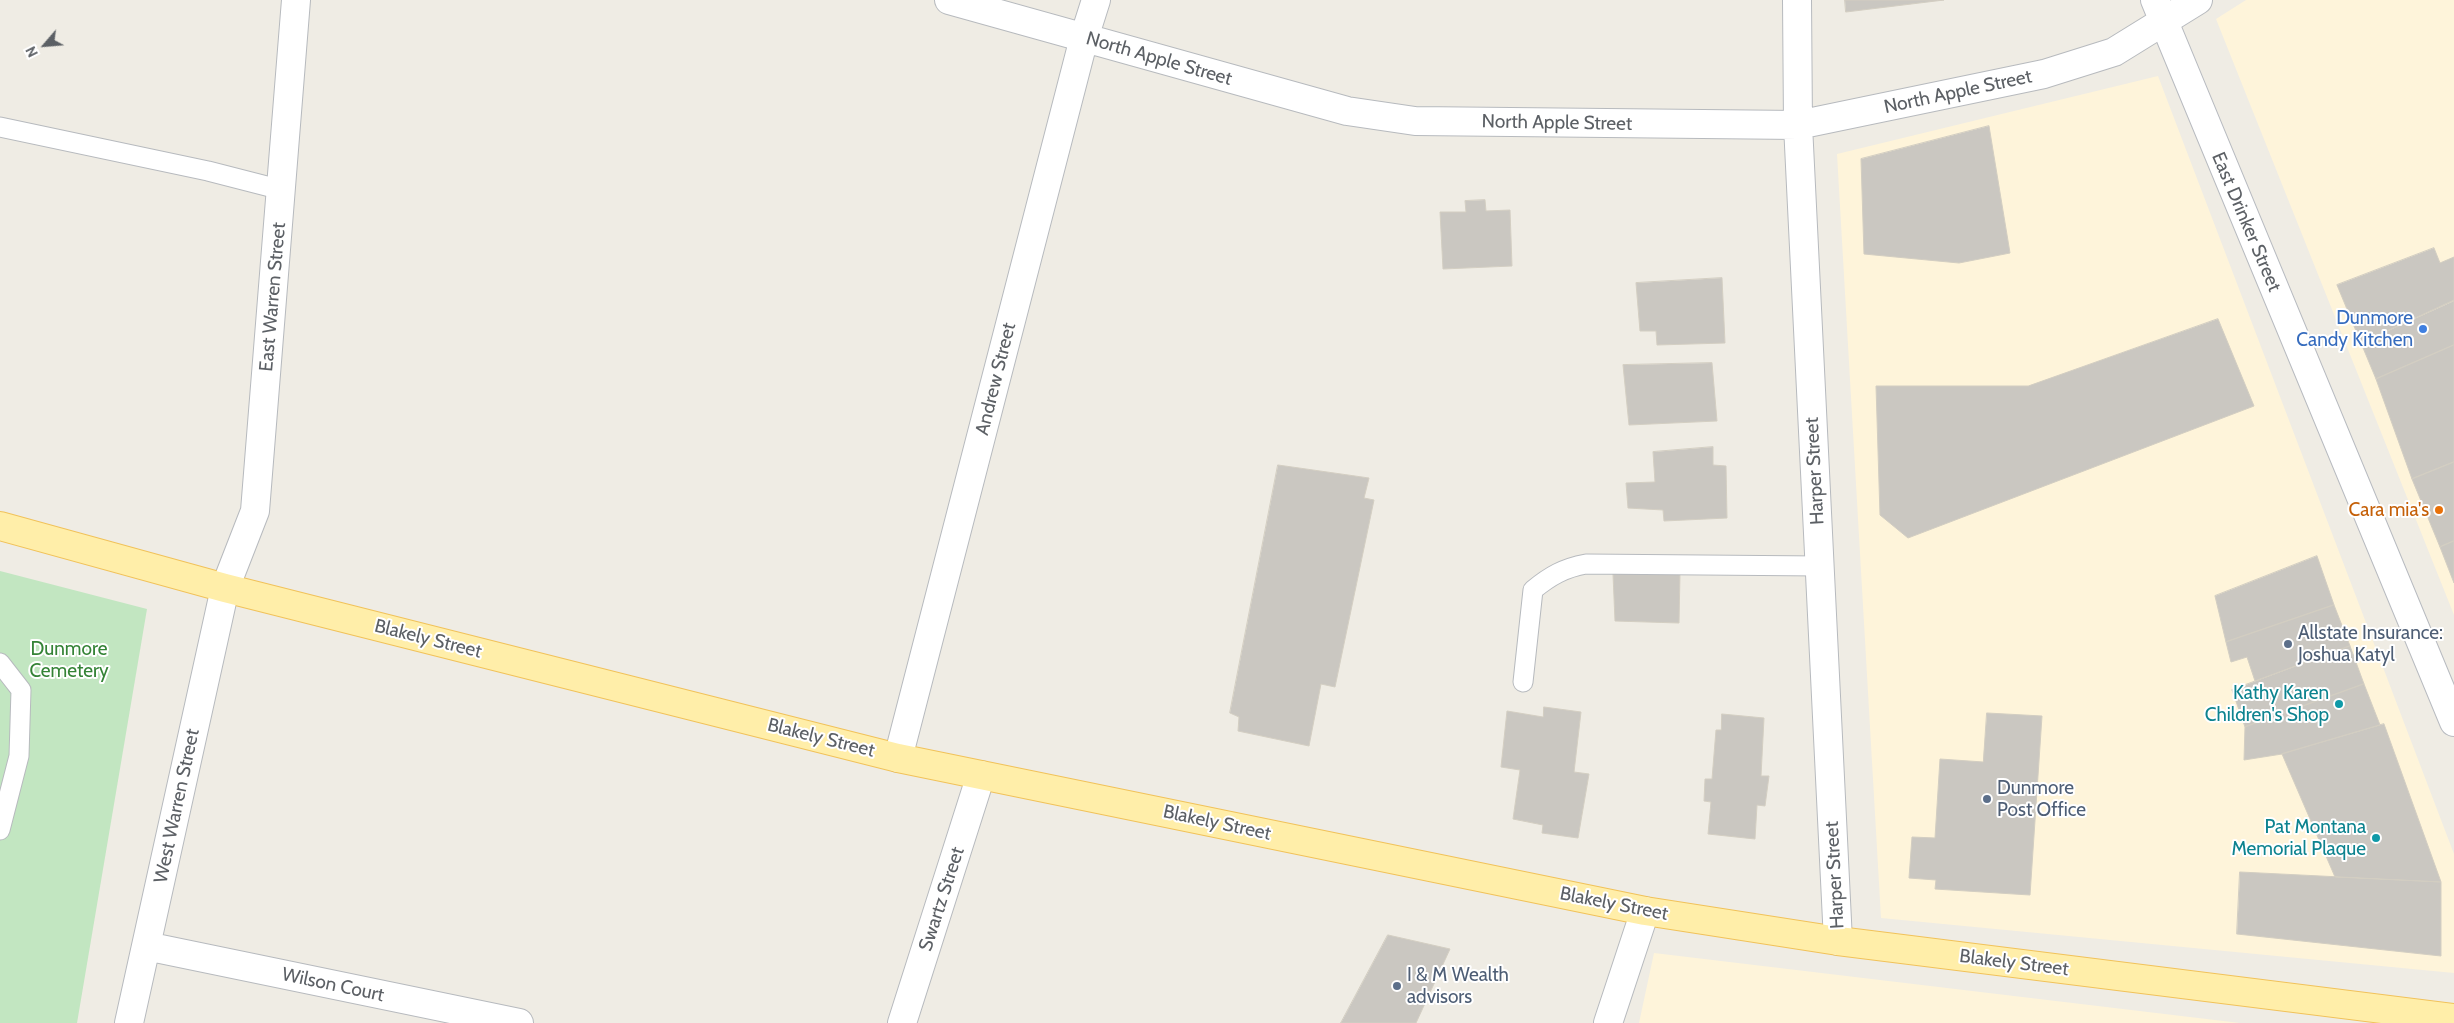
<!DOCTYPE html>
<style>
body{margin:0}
#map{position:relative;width:2454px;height:1023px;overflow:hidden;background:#efece4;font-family:Cabin,sans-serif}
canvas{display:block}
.north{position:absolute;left:20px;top:20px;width:50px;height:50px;-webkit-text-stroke:4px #fff;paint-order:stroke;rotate:243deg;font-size:14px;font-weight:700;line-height:20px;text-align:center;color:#5c6065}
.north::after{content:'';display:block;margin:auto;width:18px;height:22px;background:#5c6065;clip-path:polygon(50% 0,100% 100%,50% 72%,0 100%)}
</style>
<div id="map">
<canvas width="2454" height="1023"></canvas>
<div class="north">N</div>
</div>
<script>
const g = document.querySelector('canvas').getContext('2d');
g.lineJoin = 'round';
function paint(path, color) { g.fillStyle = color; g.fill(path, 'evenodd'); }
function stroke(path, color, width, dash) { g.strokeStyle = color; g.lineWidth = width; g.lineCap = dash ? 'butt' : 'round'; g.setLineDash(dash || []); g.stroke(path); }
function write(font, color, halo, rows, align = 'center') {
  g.font = font + ' Cabin,sans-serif'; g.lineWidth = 4; g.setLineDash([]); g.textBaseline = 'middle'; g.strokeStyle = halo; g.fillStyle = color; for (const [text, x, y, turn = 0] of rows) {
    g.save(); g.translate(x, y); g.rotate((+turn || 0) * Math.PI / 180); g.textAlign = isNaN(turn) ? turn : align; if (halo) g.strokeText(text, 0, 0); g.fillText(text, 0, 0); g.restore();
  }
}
paint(new Path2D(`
 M2246 0H2454V615L2216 19Z
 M2158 76 2454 854V973L1881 918 1837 154Z
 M1654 953 2240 1023H1639Z`), '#fef4da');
paint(new Path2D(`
 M0 571 147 609 77 1023H0Z`), '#c2e6c1');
const building = new Path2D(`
 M1845 0H1944L1846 12Z
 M1989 126 2010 253 1959 263 1864 254 1861 159Z
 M1485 200 1486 211 1510 210 1512 266 1443 269 1440 212H1466L1465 201Z
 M2434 248 2440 263 2454 257V300L2361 343 2337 285Z
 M1722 278 1725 343 1657 345 1656 331H1640L1636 283Z
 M2454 301V345L2376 379 2361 343Z
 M2218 319 2254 406 1908 538 1880 515 1876 386H2028Z
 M2454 345V462L2412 479 2376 379Z
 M1712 363 1717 421 1629 425 1623 365Z
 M1713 447V465L1726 466 1727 518 1664 521 1663 510 1628 508 1626 483 1655 482 1653 452Z
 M2454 462V541L2440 547 2412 479Z
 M1278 465 1369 478 1364 498 1374 500 1335 687 1321 684 1309 746 1238 731 1239 717 1230 713Z
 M2454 541V583L2440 547Z
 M2317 556 2334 605 2226 642 2215 596Z
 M1680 573 1679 623 1615 621 1613 574Z
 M2334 605 2350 646 2255 681 2247 657 2231 662 2226 642Z
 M2350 646 2364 684 2245 727 2232 690Z
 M2364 684 2380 725 2282 754 2244 760 2245 727Z
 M1544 707 1581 712 1574 772 1589 774 1578 838 1542 833 1543 825 1513 819 1520 770 1501 767 1507 711 1543 717Z
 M1987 713 2042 716 2030 895 1935 889 1936 880 1909 878 1912 837 1935 838 1940 759 1983 762Z
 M1722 714 1764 718 1761 776H1769L1765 806 1757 805 1755 839 1708 834 1711 802 1704 801 1705 779H1712L1716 730H1721Z
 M2384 724 2441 882 2335 877 2282 754Z
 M2240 872 2441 882V956L2237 934Z
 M1388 935 1450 949 1416 1023H1341Z`);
paint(building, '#cac7c1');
stroke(building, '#d3cec2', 1);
const lane = new Path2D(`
 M0 127 208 171 282 190
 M0 663 21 690 19 756 0 830
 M1523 682 1533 590C1550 576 1564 568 1586 564L1820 566`);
const street = new Path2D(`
 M949 0 1347 111 1415 121 1798 125 2044 74 2114 52 2198 0
 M1797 0 1798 125 1838 941
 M898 758 1084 38 1096 0
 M146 946 519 1023
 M129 1023 225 588 255 511 296 0
 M902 1023 981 775
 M1608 1023 1645 911`);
const secondary = new Path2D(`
 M2155 0 2454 722`);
const primary = new Path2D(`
 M0 526 225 588 898 758 1645 911 1838 941 2454 1018`);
stroke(lane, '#b7babe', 21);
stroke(street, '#b7babe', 30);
stroke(secondary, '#b8bbc0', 30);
stroke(primary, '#f1c25a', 30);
stroke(lane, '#fff', 19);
stroke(street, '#fff', 28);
stroke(secondary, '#fff', 28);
stroke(primary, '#ffeea9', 28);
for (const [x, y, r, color] of [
 [2423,329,5,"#3f7fe0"],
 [2439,510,5,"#e8710a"],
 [2288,644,5,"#5c6f8a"],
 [2339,704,5,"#0f9aa8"],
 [1987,799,5,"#5c6f8a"],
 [2376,838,5,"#0f9aa8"],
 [1397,986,5,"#5c6f8a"]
]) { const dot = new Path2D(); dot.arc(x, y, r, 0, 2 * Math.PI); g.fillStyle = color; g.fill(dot); stroke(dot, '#fff', 2); }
write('19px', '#5c6065', '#fff', [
 ["North Apple Street",1159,59,16],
 ["North Apple Street",1958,92,-12],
 ["North Apple Street",1557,123,1],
 ["East Drinker Street",2246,222,67],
 ["East Warren Street",273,297,-85],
 ["Andrew Street",996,379,-76],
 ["Harper Street",1815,471,-93],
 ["Blakely Street",428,639,14],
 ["Blakely Street",821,738,14],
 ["West Warren Street",177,806,-78],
 ["Blakely Street",1217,823,12],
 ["Harper Street",1835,875,-93],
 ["Swartz Street",942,899,-72],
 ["Blakely Street",1614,904,11],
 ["Blakely Street",2014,963,7],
 ["Wilson Court",333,985,12]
]);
write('19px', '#366cbe', '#fff', [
 ["Dunmore",2413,318],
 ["Candy Kitchen",2413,340]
], 'right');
write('19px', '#c56008', '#fff', [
 ["Cara mia's",2429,510]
], 'right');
write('19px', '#4e5e75', '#fff', [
 ["Allstate Insurance:",2298,633],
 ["Joshua Katyl",2298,655],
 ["Dunmore",1997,788],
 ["Post Office",1997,810],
 ["I & M Wealth",1407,975],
 ["advisors",1407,997]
], 'left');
write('19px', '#348336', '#fff', [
 ["Dunmore",69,649],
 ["Cemetery",69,671]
]);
write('19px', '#0d838f', '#fff', [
 ["Kathy Karen",2329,693],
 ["Children's Shop",2329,715],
 ["Pat Montana",2366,827],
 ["Memorial Plaque",2366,849]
], 'right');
</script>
